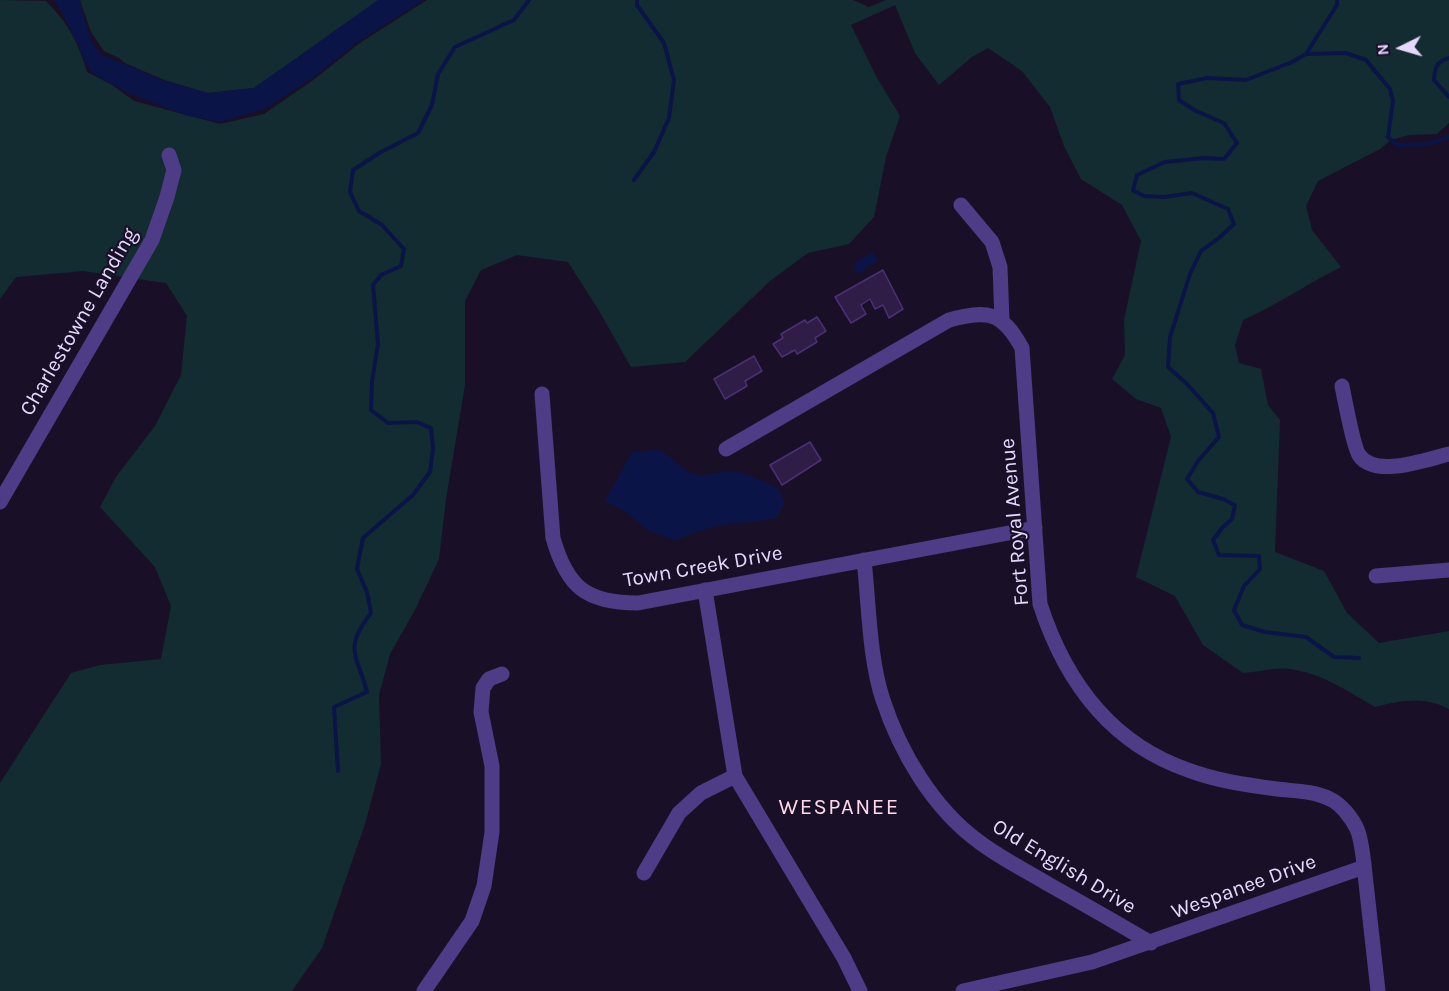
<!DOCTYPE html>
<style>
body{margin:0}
#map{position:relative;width:1449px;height:991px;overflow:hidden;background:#191028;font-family:Karla,sans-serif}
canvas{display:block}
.north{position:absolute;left:1371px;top:18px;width:60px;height:60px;-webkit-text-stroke:4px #191028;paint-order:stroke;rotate:265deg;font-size:16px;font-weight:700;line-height:24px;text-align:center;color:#e5d8fe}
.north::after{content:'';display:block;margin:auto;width:21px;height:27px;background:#e5d8fe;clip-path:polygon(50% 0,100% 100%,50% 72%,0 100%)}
</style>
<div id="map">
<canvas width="1449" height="991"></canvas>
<div class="north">N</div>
</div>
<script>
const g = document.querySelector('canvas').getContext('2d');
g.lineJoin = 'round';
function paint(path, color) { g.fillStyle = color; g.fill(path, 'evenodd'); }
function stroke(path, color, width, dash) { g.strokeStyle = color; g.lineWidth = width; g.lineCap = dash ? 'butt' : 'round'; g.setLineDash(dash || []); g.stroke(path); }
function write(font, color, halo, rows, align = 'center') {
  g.font = font + ' Karla,sans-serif'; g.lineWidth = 4.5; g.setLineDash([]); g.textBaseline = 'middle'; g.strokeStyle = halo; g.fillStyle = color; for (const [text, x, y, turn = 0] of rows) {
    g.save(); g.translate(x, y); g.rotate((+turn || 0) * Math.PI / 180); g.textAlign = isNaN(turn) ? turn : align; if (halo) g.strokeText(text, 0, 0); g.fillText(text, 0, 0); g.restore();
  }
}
paint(new Path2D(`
 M0 0 46 1C70 26 77 40 87 72L112 85 134 101 220 124 264 114 312 81 360 43 427 0H853L869 7 886 0H1449V123L1437 134 1409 135 1391 140 1380 149 1318 181 1306 206 1312 230 1341 267C1307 284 1277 305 1243 320L1235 345 1239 363 1261 369 1268 405 1280 420 1275 552 1324 571 1347 613 1379 643 1449 631V709C1425 696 1400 700 1375 707 1348 691 1321 673 1290 669 1276 667 1258 672 1243 673L1203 645 1175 596 1136 577 1171 437 1161 408 1136 399 1112 379 1125 355 1124 320 1141 241 1122 205 1081 179 1064 146 1050 107 1022 71 988 48 972 57 939 85 915 53 895 5 851 25 876 76 900 116 886 157 874 217 849 244 808 253 770 281 685 362 631 367 598 309 568 262 517 255 481 270 465 301V385L446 499 439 559 416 608 390 654 379 695 381 764 365 824 322 948 292 991H0V783L71 673 100 665 161 659 171 606 155 567 100 507 116 477 155 426 181 375 187 316 166 283 83 271 16 277 0 299Z
 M80 0H380L254 88 208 93 164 80 125 63 119 58 104 51 91 32Z`), '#132c32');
paint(new Path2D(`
 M53 0H79L91 41 100 54 164 81 208 93 254 88 378 0H423L358 42 311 79 266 108 220 122 188 116 129 93 93 74 85 62 78 44 56 2Z
 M873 252 878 261 868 266 862 273 856 272 854 267 856 262Z
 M658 450C674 455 680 472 697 475 707 477 719 471 729 471 745 471 764 482 778 488L785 503 776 518C758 522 740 522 723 525 707 528 691 534 676 541L648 530 627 513 605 501 632 452Z`), '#0b1446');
stroke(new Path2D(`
 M1337 0V5L1306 54 1292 62 1246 80 1207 78 1178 84 1179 100 1196 111 1224 123 1237 143 1224 159 1204 158 1165 162 1137 175 1133 190 1144 196 1164 197 1192 193 1228 209 1234 224 1219 238 1201 251 1190 274 1170 337 1168 367 1187 384 1213 413 1219 437 1198 461 1187 479 1198 492 1223 499 1235 505 1232 519 1222 528 1213 540 1219 555 1259 556 1260 569 1244 586 1234 610 1242 625 1265 632 1306 637 1334 657 1359 658
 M1306 54 1346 53 1366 60 1390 89 1393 101 1388 137 1397 145 1428 144 1449 137
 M1449 58C1436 62 1435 67 1434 80L1449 97
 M634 180 654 152 669 118 674 80 664 43 637 5V0
 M338 771 334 707 367 692C357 654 343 649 371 613L367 592 357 569 363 538 413 495 430 472 433 449 431 428 417 422 388 423 371 410 372 382 378 344 373 285 381 275 401 266 404 249 382 225 359 211 350 192 353 170 381 152 418 133 432 105 438 74 455 47 514 20 529 0`), '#0b1446', 4);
const building = new Path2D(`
 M883 270 903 309 889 318 883 305 875 309 870 299 861 305 866 314 851 323 835 297Z
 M817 317 826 331 815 338 817 342 797 354 795 350 782 357 773 344 783 338 781 334 805 320 807 323Z
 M754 356 762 371 745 381 747 386 725 399 714 379Z
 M810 442 821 460 782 485 770 465Z`);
paint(building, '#2f1d48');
stroke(building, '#4c2f74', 1.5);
stroke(new Path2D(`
 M961 205 992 242 1000 267 1002 320
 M1342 386C1345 400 1353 446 1359 455 1375 479 1427 459 1449 454
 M542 394 553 538C567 587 586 603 638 603L1035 528
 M726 449 949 320C987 310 1002 311 1022 348L1040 604C1065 681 1110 743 1188 770 1217 781 1247 785 1277 789 1294 791 1314 791 1330 799 1341 804 1352 818 1357 829 1363 843 1364 868 1366 883 1370 919 1374 955 1378 991
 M0 502 152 240 167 197 174 170 169 155
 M864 560C869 604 869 658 883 700 900 752 933 808 978 841 1000 858 1025 870 1048 884 1082 903 1117 923 1151 943
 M1376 576 1449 570
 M705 590 735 776 844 958 860 991
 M644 873 679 813 701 793 735 776
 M424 991 472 921 484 886 492 832V766L481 712 483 688 489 679 502 674
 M963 991 1092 962 1364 867`), '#4f3c86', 15);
write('21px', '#e5d8fe', '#191028', [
 ["Charlestowne Landing",79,322,-60],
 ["Fort Royal Avenue",1015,522,-95],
 ["Town Creek Drive",703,567,-10],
 ["Old English Drive",1064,867,31],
 ["Wespanee Drive",1244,887,-20]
]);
g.letterSpacing = '1.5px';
write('22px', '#fedae9', '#191028', [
 ["WESPANEE",839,808]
]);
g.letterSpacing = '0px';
</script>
